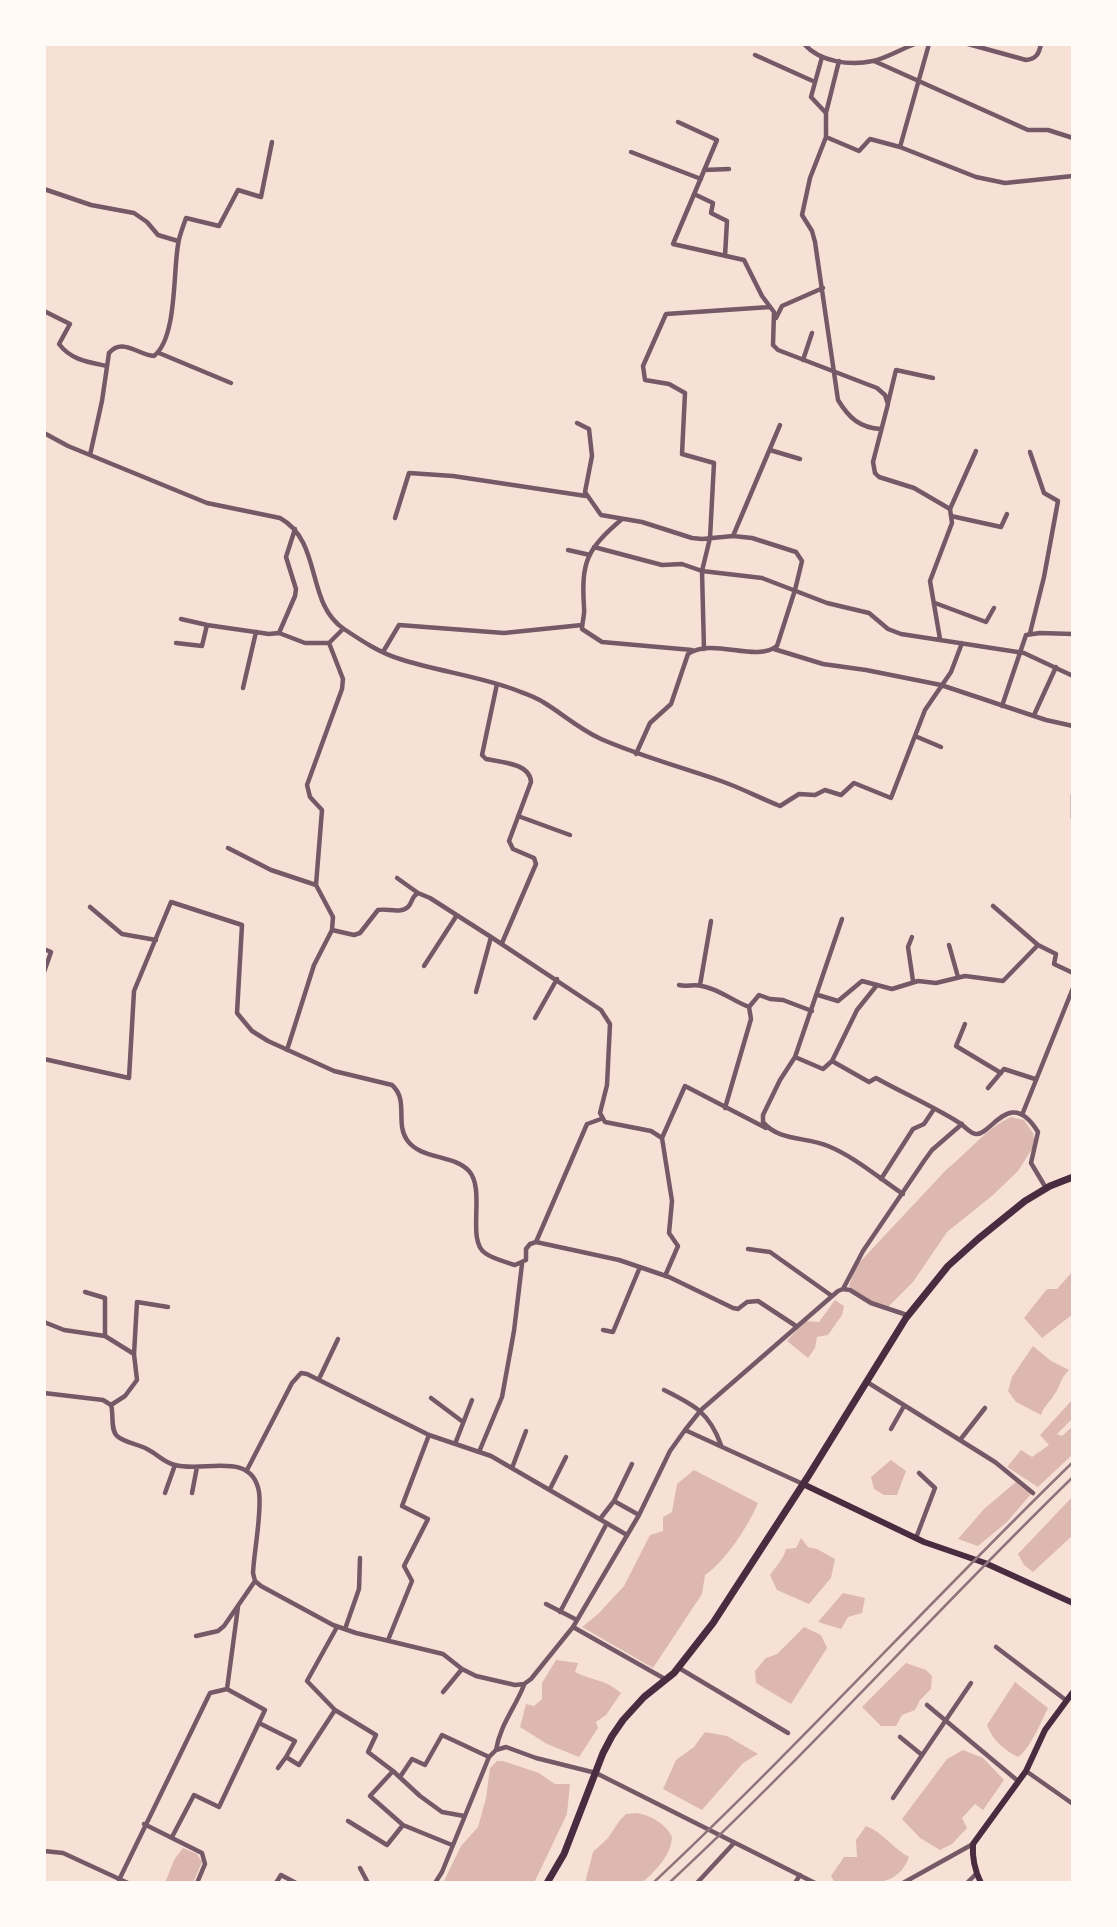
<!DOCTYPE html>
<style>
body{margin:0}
#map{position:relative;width:1117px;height:1927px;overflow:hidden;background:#f7e1d7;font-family:Raleway,sans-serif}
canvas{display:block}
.frame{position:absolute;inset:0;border:46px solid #fffaf5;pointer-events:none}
</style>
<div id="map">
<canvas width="1117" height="1927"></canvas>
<div class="frame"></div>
</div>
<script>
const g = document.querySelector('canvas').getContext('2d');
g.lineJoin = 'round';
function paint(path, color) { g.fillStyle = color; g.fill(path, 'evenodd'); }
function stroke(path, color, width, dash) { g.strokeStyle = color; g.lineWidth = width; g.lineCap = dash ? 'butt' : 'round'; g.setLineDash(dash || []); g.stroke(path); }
paint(new Path2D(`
 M1011 1117 1024 1120 1033 1133 1035 1144 1018 1171 993 1195 947 1232 913 1282 888 1307 870 1301 856 1294 849 1286 856 1266 947 1169C969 1152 986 1128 1011 1117Z
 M1073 1271V1314L1042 1338 1024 1318 1047 1289H1057Z
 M835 1300 844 1306 842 1315 828 1335 817 1337 815 1348 808 1358 787 1341 805 1321 819 1322Z
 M1033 1346 1051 1361 1069 1370C1059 1380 1061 1386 1054 1395 1049 1403 1044 1406 1041 1415L1016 1402 1008 1391 1012 1377Z
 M1073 1399V1418L1057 1434 1062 1436 1073 1426V1454L1038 1487 1007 1467 1021 1450 1032 1457 1049 1445 1040 1435Z
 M891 1460 906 1471 897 1495H884L874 1489 871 1477Z
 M694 1470 758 1503C749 1525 725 1562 705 1575L702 1594 653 1668 582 1627 598 1614 624 1586 650 1535 663 1531V1517L672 1512 677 1484Z
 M1016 1482 1031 1494 1007 1522 978 1546 958 1539 984 1509Z
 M1073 1496V1535L1033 1572 1024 1565 1018 1554Z
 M801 1538 808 1547 817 1549 835 1559 831 1578 809 1604 777 1590 770 1575C776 1566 783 1560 786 1549L796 1548Z
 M843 1593 865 1598 862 1613 848 1617 841 1629 818 1622Z
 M804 1627 821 1635 827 1648 791 1704 756 1683 755 1671 766 1658 777 1654Z
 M556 1660 578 1663 575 1672C593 1681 605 1679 621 1693L606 1715 596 1722 598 1728 579 1757 547 1744 520 1727 526 1704 534 1706 542 1699V1683Z
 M906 1663 926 1670 932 1676 931 1689 920 1700 915 1710 902 1715 896 1726H881L862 1707Z
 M1015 1682 1048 1708C1041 1722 1030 1749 1018 1757 1003 1749 993 1741 987 1725Z
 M705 1732 727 1736 758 1754 743 1763 702 1810 663 1789 676 1760 694 1747Z
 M963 1750 983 1758 1004 1780 983 1810 975 1804 962 1818 967 1828 952 1844 940 1850 920 1838 902 1819 947 1759Z
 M497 1761H503L539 1773 555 1784H570L567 1814 534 1883H443L461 1846 478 1827 486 1798 490 1768Z
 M636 1813C651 1815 666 1824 672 1837 671 1856 655 1871 642 1883H585L593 1852 608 1838 620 1820 626 1814Z
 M866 1826C884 1833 892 1848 909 1857 897 1890 864 1883 835 1883L831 1876 844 1857H857L856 1840Z
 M183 1848 197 1854 202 1862 193 1883H165L174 1860Z`), '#dcb8b0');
stroke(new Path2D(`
 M804 44C820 62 850 66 873 61 887 58 901 49 915 44
 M968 44 1026 60C1036 59 1039 54 1041 44
 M755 55 815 82
 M822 57 811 97 826 113
 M839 61 826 113V137L810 178 802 215 812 231 815 242 838 400C849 418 860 428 881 429
 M874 61 1028 130H1048L1073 138
 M678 122 717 140 673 244 744 260 762 296 774 312 773 345 778 350 877 388 885 395 888 404 873 462 875 473 879 477 914 488 950 509 952 523 930 581 940 639
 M826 137 859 151 870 139 900 147 929 44
 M900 147 976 177 1005 183 1073 176
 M631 152 701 179
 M704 170 729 169
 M44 189 91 205 134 213 147 222 158 235 178 241
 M694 194 713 203 711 213 727 221 725 256
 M44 311 70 324 59 344C71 360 88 362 107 366
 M776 318 782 306 823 288
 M159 353 231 383
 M803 360 812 333
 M888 403 896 370 933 378
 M577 423 589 429 592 456 585 492 601 515 642 522 692 538 702 539 733 536 752 538 796 552 802 561 795 590 777 646C755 663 713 637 688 654L671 704 650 723 636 754
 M44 433 68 446 207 503 280 518C323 542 305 603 344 629 362 641 380 653 400 659 437 671 477 676 513 689 523 693 534 696 543 702 563 714 579 729 601 739 640 756 681 767 721 781 741 788 760 798 780 806L799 794 815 795 825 790 841 795 854 783 891 798 925 710 951 672 962 643
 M770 450 800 459
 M1030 452 1044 493 1058 501 1044 577 1030 633
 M90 455 102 401 109 353C122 337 138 355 154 356 177 338 173 273 178 245 179 236 183 227 186 218L219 226 238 190 261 197 272 142
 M950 509 976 451
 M951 516 1001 527 1007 514
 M395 518 409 473 453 476 586 496
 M622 519C587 549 581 561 584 607 585 615 582 622 582 629L602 642 692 650
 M733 536 780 425
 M594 547 662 565 682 564 702 571 762 578 827 603 869 613 888 629 901 634 1024 653 1073 676
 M568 550 590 555
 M935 603 986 622 994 608
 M181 619 207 625 269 634 279 633 295 596 296 589 286 557 295 529
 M343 629 329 643 343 679 342 689 307 785 310 797 322 810 316 885 333 917 332 930 354 935 360 933 378 910C387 908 400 914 408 907 413 902 411 897 418 893L430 898 491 937 601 1010 610 1024 607 1085 600 1113 605 1122 651 1131 662 1138 672 1201 669 1233 678 1246 665 1276
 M279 633 305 643H329
 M176 643 202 646 207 625
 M704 649 702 571 710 538 714 463 682 454 685 393 669 384 645 380 643 366 666 314 770 307
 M774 649 823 664 866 670 941 685 1046 720 1073 726
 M383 652 399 625 504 633 582 625
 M497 684 482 755 486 759C500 762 530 763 531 782L509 841 513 849 534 858 536 864 502 943
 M243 688 256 632
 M1002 706 1026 635 1040 633 1073 634
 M1034 715 1056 667
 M915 736 941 747
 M1073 795V818
 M518 816 570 835
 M228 848 271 870 316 885
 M397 878 418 893
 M993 906 1038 945
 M90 907 122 934 156 940
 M842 919 795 1057 780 1080 763 1115V1122C778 1141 807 1137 828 1146 855 1157 879 1178 903 1194
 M912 937 908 947 913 981
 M949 945 958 977
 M44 949 51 952 44 972
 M424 966 457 915
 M679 985C687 987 694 984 702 986 719 989 733 1001 749 1007L759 995 770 999 783 1000 812 1011
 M700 985 711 921
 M476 992 491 937
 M818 995 838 1001 862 981 892 989 918 981 936 983 965 976 1003 981 1038 945 1056 954 1054 964 1073 973
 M535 1018 557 979
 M965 1024 956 1046 1001 1073
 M287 1050 314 965 332 930
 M795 1057 823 1069 832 1061 869 1082 876 1078C903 1093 932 1106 958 1122 964 1125 970 1134 976 1134 991 1136 1010 1086 1038 1132L1031 1163 1046 1188
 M44 1059 129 1078 134 991 171 902 242 925 237 1013 252 1031 268 1041 334 1071 392 1085C409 1100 395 1123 407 1140 421 1160 453 1154 469 1171 486 1190 466 1240 485 1253 493 1259 506 1262 515 1265L526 1260V1249L530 1244 536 1242 619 1260 669 1277 733 1308 738 1309 747 1302 758 1301 796 1326
 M832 1061 857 1010 877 985
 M988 1088 1004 1069 1035 1079
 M725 1108 751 1019 749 1007
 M1022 1115 1073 988
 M662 1138 685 1086 766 1128
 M881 1179 913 1129 924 1124 934 1109
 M536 1242 587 1124 601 1119
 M748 1249 770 1252 832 1296
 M843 1289 863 1251 924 1161 932 1150 962 1124
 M85 1292 105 1298V1336L134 1354 137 1380 125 1396 111 1405
 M44 1322 64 1330 105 1336
 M603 1330 613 1332 640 1267
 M134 1354 137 1302 168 1307
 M319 1379 338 1339
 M867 1382 995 1462 1033 1493
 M664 1390C694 1405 709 1412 721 1445
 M44 1393 103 1400 111 1405C114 1414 110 1429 117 1436 125 1443 138 1444 147 1449 157 1454 165 1463 175 1465 203 1473 252 1450 259 1492 262 1513 254 1551 253 1573L255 1581 261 1586 333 1625 356 1633 443 1654 462 1669 476 1676 515 1685 524 1684 531 1679 573 1627 639 1515 670 1451 685 1430 803 1484
 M431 1398 463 1422
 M891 1429 904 1406
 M685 1430 701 1410 838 1291 843 1289 850 1290 871 1303 907 1315
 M960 1440 985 1408
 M455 1444 472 1400
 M479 1452 502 1397 514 1331 522 1264
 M512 1468 526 1431
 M247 1470 292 1383 301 1373 307 1374 429 1435 491 1456 627 1535
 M550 1489 566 1457
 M165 1493 175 1465
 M192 1493 197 1467
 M614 1501 639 1515
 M600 1519 614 1501 632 1464
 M916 1538 935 1488 919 1473
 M546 1604 577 1620
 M560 1612 607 1523
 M573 1627 665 1679
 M345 1629 359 1589 360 1558
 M196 1636 218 1631 224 1626 255 1581
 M388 1640 412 1581 404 1566 428 1519 402 1506 429 1435
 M996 1647 1067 1701
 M679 1668 788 1733
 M227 1689 238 1607
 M443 1692 462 1669
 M927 1705 1018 1781
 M335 1710 307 1681 337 1627
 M259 1723 295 1741 286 1757 299 1765 335 1710 376 1735 368 1752 393 1771 420 1796 442 1812 464 1816
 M900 1737 922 1755
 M496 1750C500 1725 515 1708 524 1685
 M278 1768 286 1757
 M393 1771 370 1796 403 1825 452 1845
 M1026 1771 1073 1804
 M400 1777 412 1759 425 1765 442 1735 489 1757
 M893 1798 971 1683
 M348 1821 387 1845 403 1825
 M144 1824 202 1853 205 1864 197 1883
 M44 1851 63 1853 128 1883
 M360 1868 368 1883
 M119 1880 210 1693 227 1689 265 1710 219 1807 194 1795 172 1837
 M276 1883 281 1875 296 1883
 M435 1883 442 1872 489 1757 496 1750 506 1747 536 1758 596 1773 815 1883
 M697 1883 734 1843
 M795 1883 800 1875
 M903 1883 973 1844
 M967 1883 976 1874`), '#755966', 4.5);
stroke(new Path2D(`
 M803 1484 924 1542 985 1563 1073 1603
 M981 1883C975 1871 972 1858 973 1844L1026 1771 1045 1730 1073 1692`), '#4a2c40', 6);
stroke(new Path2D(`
 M547 1883 564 1854 603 1753 612 1736 623 1720 644 1697 674 1673 713 1623 809 1475 906 1318 948 1266 978 1239 1025 1201 1050 1186 1073 1177`), '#4a2c40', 7);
stroke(new Path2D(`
 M653 1883C798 1747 931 1600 1073 1462
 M669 1883C809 1753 936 1610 1073 1477`), '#8f747c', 2.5);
</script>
